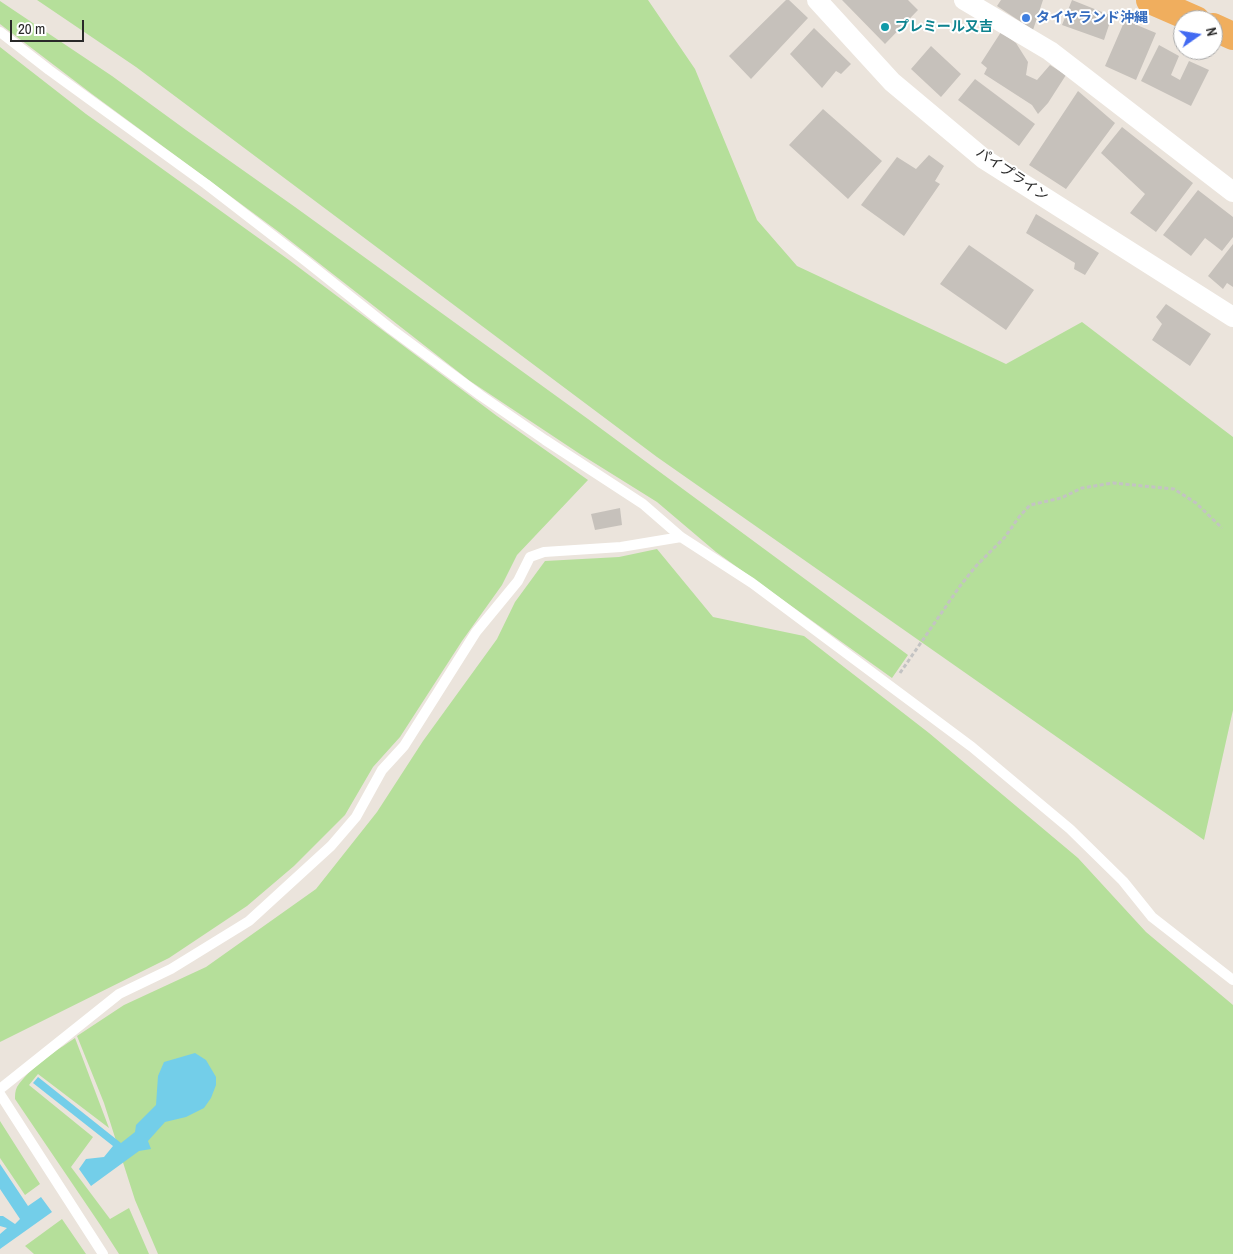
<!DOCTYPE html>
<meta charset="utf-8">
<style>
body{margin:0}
#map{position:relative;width:1233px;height:1254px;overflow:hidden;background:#ebe4dc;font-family:"Archivo Narrow",sans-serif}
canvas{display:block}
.north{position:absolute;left:1173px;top:10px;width:50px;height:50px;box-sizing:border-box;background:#fff;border:1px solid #a9a9a9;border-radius:50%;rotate:77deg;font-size:14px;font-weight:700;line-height:20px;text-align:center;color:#292929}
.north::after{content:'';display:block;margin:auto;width:18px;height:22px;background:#426af2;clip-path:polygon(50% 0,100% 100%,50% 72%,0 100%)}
.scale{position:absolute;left:10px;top:20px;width:74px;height:22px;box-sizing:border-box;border:2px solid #292929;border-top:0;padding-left:6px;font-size:15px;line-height:18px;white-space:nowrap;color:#292929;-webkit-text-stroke:4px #fff;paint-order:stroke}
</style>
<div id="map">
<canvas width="1233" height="1254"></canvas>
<div class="north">N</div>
<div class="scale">20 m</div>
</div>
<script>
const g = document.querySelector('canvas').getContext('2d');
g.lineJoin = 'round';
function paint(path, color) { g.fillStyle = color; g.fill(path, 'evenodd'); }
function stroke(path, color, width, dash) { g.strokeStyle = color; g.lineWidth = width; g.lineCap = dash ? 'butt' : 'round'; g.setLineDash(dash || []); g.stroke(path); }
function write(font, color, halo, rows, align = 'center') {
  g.font = font + ' "Archivo Narrow","Noto Sans JP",sans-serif'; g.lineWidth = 4; g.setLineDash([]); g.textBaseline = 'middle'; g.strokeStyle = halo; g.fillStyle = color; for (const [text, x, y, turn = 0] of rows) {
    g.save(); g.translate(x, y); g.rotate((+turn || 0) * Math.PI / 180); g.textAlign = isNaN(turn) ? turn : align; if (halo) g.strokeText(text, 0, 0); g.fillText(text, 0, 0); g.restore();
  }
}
paint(new Path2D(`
 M37 0H648L695 69 757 220 797 266 1006 364 1082 322 1233 437V710L1204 840 657 457 136 67Z
 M0 1 112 76 186 130 295 207 588 419 908 655 892 678 716 552 657 502 580 454 470 381 279 232 92 94 0 24Z
 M0 47 86 114 289 260 497 416 588 480 517 555 502 585 462 641 400 737 373 767 345 815 294 866 247 906 169 958 0 1042Z
 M657 549 713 617 804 636 929 733 1078 858 1146 932 1233 1005V1254H158L135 1200 104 1103 77 1036 124 1005 206 967 316 889 377 812 423 741 497 639 515 602 545 561 619 557Z
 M75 1038 109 1128 38 1074 29 1085 93 1137 71 1167 110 1219 129 1208 149 1254H119L101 1226 15 1099C15 1095 15 1091 17 1087 30 1067 56 1051 75 1038Z
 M0 1121 40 1184 25 1195 0 1158Z
 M62 1219 86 1254H34L25 1246Z`), '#b5df9a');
paint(new Path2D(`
 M195 1053 206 1060 216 1077V1085L211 1098 204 1108 186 1117 165 1122 148 1141 151 1149 139 1151 91 1186 79 1169 86 1159 104 1157 113 1146 33 1083 38 1077 121 1143 135 1132 136 1125 156 1105 158 1076 164 1062Z
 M0 1164 28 1206 41 1197 52 1212 0 1249V1234L7 1228 0 1226V1216H3L15 1224 20 1219 0 1189Z`), '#73cee9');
paint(new Path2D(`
 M786 0H789L808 18 751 79 729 56Z
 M842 0H908L918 10 885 44Z
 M1001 0H1043L1033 30 997 6Z
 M1072 0 1112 16 1104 40 1062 25Z
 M1125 20 1156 33 1136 80 1105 66Z
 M814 28 851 64 841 74 836 71 822 88 790 54Z
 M1001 32 1016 43 1028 62 1026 75 1037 80 1050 65 1066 75 1048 103 1038 114 1032 105 984 74 987 68 981 63Z
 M1159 45 1179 56 1171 75 1180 80 1189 61 1209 70 1191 106 1141 81Z
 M931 46 961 74 941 97 911 69Z
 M975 79 1035 124 1019 146 958 100Z
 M1078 91 1115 123 1066 189 1029 165Z
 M823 109 882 161 848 199 789 145Z
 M1122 127 1193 183 1156 232 1130 213 1145 194 1101 153Z
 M929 155 944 166 935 181 940 184 904 236 861 205 897 157 916 169Z
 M1198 190 1233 217V237L1222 251 1205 238 1191 256 1163 235Z
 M1036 214 1099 253 1085 275 1074 269 1075 263 1026 233Z
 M1233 244V287L1227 283 1223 289 1208 276Z
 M969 245 1034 290 1006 330 940 284Z
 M1166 304 1211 334 1190 366 1152 340 1162 324 1156 317Z
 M620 508 622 525 595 530 591 514Z`), '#c6c1bb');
stroke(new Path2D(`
 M900 673 960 586 976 566 1005 537 1019 517 1030 505 1061 498 1082 488 1113 483 1174 489 1196 503 1222 528`), '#c3c3c3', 3, [4, 2.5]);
stroke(new Path2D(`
 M0 32 49 70 206 184 307 262 391 329 480 395 545 440 643 504 681 537 752 583 972 747 1070 829 1123 881 1152 917 1233 980
 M0 1089 119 994 171 969 249 921 331 846 356 817 382 770 404 746 476 632 518 581 530 557 544 552 621 547 681 537
 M0 1094 103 1254`), '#fff', 10);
stroke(new Path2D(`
 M817 0 892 82 984 159 1233 317
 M964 0 1050 51 1233 192`), '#fff', 20);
stroke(new Path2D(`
 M1150 0 1196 20
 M1213 27 1233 36`), '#f0ae5e', 28);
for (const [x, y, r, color] of [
 [1026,18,5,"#3f7fe0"],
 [885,27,5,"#0f9aa8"]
]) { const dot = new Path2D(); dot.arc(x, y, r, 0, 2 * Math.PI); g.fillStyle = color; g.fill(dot); stroke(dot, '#fff', 2); }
write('bold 14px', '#366cbe', '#fff', [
 ["タイヤランド沖縄",1036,18]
], 'left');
write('bold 14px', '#0d838f', '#fff', [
 ["プレミール又吉",895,27]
], 'left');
write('14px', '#292929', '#fff', [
 ["パイプライン",1012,175,34]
]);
</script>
